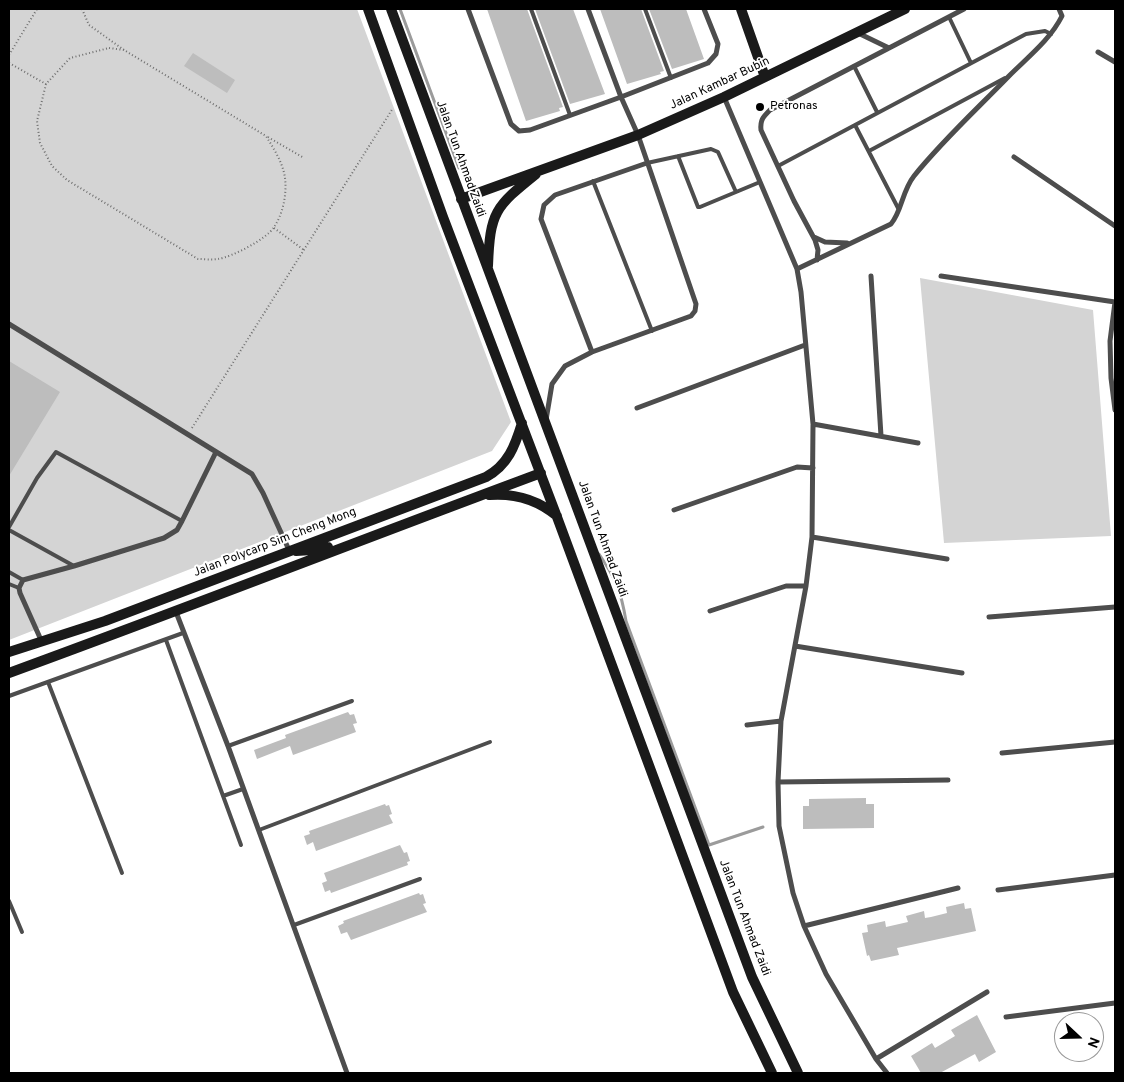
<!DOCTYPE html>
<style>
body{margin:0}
#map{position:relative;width:1124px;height:1082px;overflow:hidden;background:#fff;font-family:Overpass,sans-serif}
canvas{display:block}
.frame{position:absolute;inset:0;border:10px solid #000;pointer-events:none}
.north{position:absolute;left:1054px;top:1012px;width:50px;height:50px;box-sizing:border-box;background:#fff;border:1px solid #999;border-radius:50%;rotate:111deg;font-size:14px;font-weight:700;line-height:20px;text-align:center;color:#000}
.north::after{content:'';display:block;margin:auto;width:18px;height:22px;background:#000;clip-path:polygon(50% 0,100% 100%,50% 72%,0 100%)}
</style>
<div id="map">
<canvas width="1124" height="1082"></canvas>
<div class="frame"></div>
<div class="north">N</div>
</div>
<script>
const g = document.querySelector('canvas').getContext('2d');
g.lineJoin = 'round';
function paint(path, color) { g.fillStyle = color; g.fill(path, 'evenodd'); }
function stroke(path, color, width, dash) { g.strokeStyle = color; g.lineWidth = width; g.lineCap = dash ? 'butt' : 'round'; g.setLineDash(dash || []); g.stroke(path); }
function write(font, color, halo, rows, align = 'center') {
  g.font = font + ' Overpass,sans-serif'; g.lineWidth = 4; g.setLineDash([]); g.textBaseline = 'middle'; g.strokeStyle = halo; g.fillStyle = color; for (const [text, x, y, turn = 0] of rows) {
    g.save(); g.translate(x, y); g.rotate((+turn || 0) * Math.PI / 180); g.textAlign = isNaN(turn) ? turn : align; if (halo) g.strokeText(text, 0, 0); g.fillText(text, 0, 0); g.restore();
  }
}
paint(new Path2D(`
 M9 9H357L511 422 492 451 9 640Z
 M920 278 1093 310 1111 536 944 543Z`), '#d4d4d4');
stroke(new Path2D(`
 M400 9 459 168
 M599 554C616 579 621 591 626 621L709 845 763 827`), '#9b9b9b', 3);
paint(new Path2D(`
 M487 9H527L563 107 559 108 560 111 526 121Z
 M535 9H573L605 94 570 104Z
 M600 9H641L664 71 660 72 661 74 627 84Z
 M649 9H686L704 59 672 69Z
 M193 53 235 80 227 93 184 66Z
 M9 361 60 392 9 476Z
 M348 712 350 715 354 714 357 723 353 724 356 732 293 755 290 746 257 759 254 750 286 738 285 735Z
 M866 798V804H874V828L803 829V806H809V799Z
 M385 804 386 806 389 805 392 814 389 815 393 823 316 851 313 842 307 845 304 836 310 834 309 831Z
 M400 845 404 853 407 852 410 861 407 862 408 865 331 893 330 890 325 892 322 883 327 881 324 873Z
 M419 893 420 895 423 894 426 903 423 904 427 912 351 940 347 932 341 934 338 926 344 923 343 921Z
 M964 903 965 909 971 908 976 931 897 948 899 955 871 961 869 955 867 956 862 933 868 932 867 925 885 921 886 927 908 922 906 916 924 911 925 918 931 917 947 913 946 907Z
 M977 1015 996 1052 979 1062 975 1054 940 1073H921L911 1056 932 1043 935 1048 955 1036 951 1030Z`), '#bdbdbd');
stroke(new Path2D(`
 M82 9 89 25 124 50
 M109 48 124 50 266 136C274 149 283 163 285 178 287 194 283 214 274 227 267 239 232 257 218 259 211 260 204 259 198 259L67 180 52 166 40 143 37 121 46 84 70 58Z
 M9 55 37 9
 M9 63 46 84
 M268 137 304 158
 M274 228 304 250
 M192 428 393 108`), '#6f6f6f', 2, [1, 2.5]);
stroke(new Path2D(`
 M531 9 570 115
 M645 9 671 78
 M949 17 971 63
 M854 66 877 112
 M855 125 898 208
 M869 151 1005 78
 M678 156 698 207H700L736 192
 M647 163 711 149 718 152 736 192 760 182
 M778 166 1026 34 1045 31 1051 34
 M593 181 652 331
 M9 527 37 478 56 452 182 521
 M9 530 74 566
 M9 572 23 580
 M9 584 19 588
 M166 640 241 845
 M48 682 122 873
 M9 696 183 633
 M228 746 352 701
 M223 796 243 789
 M259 830 490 742
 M9 901 22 932
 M294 925 420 879`), '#4d4d4d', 4);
stroke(new Path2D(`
 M468 9 511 124 519 131 530 130 621 97 708 63 716 54 718 44 704 9
 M858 33 889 48
 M1098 52 1115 62
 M724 97 797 269 801 292 813 424 812 537 806 586 781 721 778 782 779 826 793 893 804 926 826 974 876 1059 887 1073
 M1014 157 1115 226
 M814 237 825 242 847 243
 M817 260 818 250 815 240 794 201 761 130C760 120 763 117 770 110L964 9
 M797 269 891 224C902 211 902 191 914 176 942 141 977 109 1009 76 1028 57 1050 40 1062 16L1059 9
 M871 276 881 436
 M941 276 1115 302
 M1115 302 1110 341 1111 378 1115 410
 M9 324 252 474 263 493 289 550
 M592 352 541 219 544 205 555 195 647 163
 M637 408 805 345
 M546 420 552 384 565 366 592 352 691 316 695 311 696 304 638 135 621 97 588 9
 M813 424 918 443
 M674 510 797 467 813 468
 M812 537 947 559
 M710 611 786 586H806
 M176 612 228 746 347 1073
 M989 617 1115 607
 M41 640 20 593 19 588 23 580 74 566 164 538 177 530 182 521 216 452
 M795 646 962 673
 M747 725 781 721
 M1002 753 1115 742
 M778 782 948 780
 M998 890 1115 875
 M804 926 958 888
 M1006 1017 1115 1003
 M876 1059 987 992`), '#4d4d4d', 5);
stroke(new Path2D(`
 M368 9 443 217 557 517 733 992 772 1073
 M391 9 752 977 798 1073
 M741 9 765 77
 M461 199 638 135 724 97 905 9
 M488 266C490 212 495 207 536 174
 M489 495C514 493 538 500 557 516
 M296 551 312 550 328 547
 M9 652 105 621 486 477C508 465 515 446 522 423
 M9 673C187 608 363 539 541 473`), '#1a1a1a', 10);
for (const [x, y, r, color] of [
 [760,107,5,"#000"]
]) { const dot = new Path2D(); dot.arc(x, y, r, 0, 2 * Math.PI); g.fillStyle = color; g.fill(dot); stroke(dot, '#fff', 2); }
write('12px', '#000', '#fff', [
 ["Jalan Kambar Bubin",720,84,-25],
 ["Jalan Tun Ahmad Zaidi",460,159,70],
 ["Jalan Tun Ahmad Zaidi",602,539,70],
 ["Jalan Polycarp Sim Cheng Mong",275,543,-21],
 ["Jalan Tun Ahmad Zaidi",744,918,69]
]);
write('12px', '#000', '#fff', [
 ["Petronas",770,107]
], 'left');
</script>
